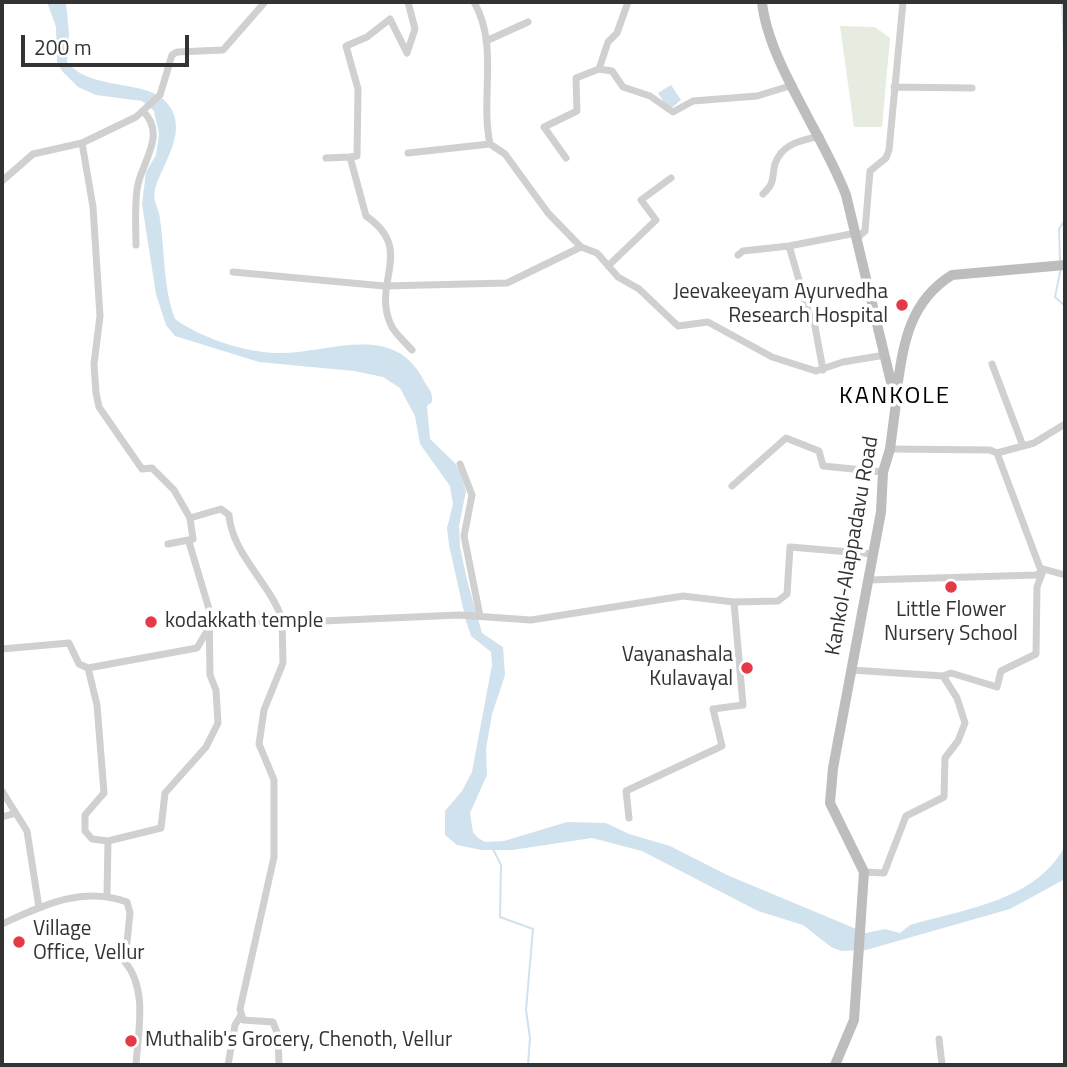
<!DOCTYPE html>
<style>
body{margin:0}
#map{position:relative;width:1067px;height:1067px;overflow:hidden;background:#fff;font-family:"Titillium Web",sans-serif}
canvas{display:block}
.frame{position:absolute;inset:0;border:4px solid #333;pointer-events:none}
.scale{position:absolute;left:21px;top:35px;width:168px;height:32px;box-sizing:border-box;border:4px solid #333;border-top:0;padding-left:9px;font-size:21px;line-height:24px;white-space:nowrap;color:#333;-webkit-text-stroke:5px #fff;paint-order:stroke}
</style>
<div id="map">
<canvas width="1067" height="1067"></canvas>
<div class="frame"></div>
<div class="scale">200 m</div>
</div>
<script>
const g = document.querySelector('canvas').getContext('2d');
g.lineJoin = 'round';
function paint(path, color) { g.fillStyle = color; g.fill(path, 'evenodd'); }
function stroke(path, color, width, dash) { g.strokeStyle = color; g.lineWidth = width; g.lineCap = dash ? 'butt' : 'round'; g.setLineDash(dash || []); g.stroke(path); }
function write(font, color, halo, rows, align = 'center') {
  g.font = font + ' "Titillium Web",sans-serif'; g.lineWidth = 7; g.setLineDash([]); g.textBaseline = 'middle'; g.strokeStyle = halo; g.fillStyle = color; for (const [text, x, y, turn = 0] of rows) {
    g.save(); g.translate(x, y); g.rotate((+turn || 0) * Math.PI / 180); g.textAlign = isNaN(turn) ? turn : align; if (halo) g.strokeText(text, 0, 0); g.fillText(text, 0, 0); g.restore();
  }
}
paint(new Path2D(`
 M840 26 875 27 890 38 882 127H854Z`), '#e6ecdf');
paint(new Path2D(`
 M47 2H66L69 33 67 62C91 92 148 78 168 104 189 131 163 162 155 189 152 202 159 207 160 219 165 251 163 288 175 319 201 338 244 352 276 353 326 355 392 320 423 379 427 388 433 390 432 402L427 406 430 439 455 463 461 475 466 491 459 526 460 547 467 580 482 633 503 647 505 675 492 714 486 749 487 775 470 813 473 832 478 838 485 842 504 841 567 822 606 823 629 834 670 846 727 875 866 933 885 929 900 933 910 925C964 909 1036 901 1065 846V879L1010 909 866 950 841 951 831 947 803 925 758 911 642 851 592 838 512 850H482L457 845 445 835V811L462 791 472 772 492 665 491 652 471 636 466 621 449 545 447 528 453 504 450 486 420 444 415 416 400 388 383 377 354 371 259 362 175 336 166 325 156 294 142 204 146 172 156 155 159 134 154 111 142 101 96 95 78 87 62 71 57 62 56 27Z
 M671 85 681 100 669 110 658 93Z`), '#cfe2ee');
stroke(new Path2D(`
 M1062 2 1065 72
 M1060 263 1059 229 1065 220
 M1061 268 1055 297 1065 306
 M493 849 501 865 500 917 533 929 526 1010 530 1038 528 1065`), '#cfe2ee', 2);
stroke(new Path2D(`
 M474 2C499 45 480 98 490 144L505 154 548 213 581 247 597 253 618 277 639 289 678 326 708 322 772 357 816 371 843 362 885 355
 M486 41 528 22
 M599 69 608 42 617 33 628 2
 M894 87 972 88
 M408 153 490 144
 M350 157 357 156 358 89 346 46 367 37 390 19 407 53 415 29 408 2
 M326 158 350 157 366 216C416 250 371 282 391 325 395 334 406 343 412 350
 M566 158 544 127 577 111 576 78 599 69 612 71 623 87 650 96 673 112 693 101 757 96 793 85
 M2 181 33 154 82 143 136 117 160 95 172 55 177 52 223 50 265 2
 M763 194C776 181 771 180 775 164 782 143 801 141 820 136
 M857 238 865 231 870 171 886 158 889 150 903 2
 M136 245C136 226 134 203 138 184 144 159 166 134 143 111
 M738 255 743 251 789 246
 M608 266 656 220 641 200 671 178
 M233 272 384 286 507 283 581 247
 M992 364 1023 446
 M823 370 814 321 809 314 789 246 856 233
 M890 449 990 450 997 453 1040 568 1065 575
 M997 453 1034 443 1065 424
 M460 464 472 495 464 536 480 616
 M732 486 786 438 819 451 823 466 883 472
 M168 544 193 539 190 518
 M868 580 1036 575 1043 571
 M2 649 69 643 79 664 88 668 197 648 210 626 282 619C270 583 232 554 229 515L221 509 190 518 174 490 152 468 142 469 99 407 96 393 94 364 100 316 93 207 82 143
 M88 668 97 705 104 793 85 815V831L92 839 108 841 107 895
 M851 670 943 676 957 698 965 723 958 741 945 758 944 797 906 816 884 873 864 872
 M943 676 951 673 997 687 1001 671 1036 654 1037 587 1043 571
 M2 791 27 831 39 908
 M2 817 16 813
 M629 818 626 791 722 746 713 709 743 705 734 602
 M108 841 161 828 165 793 206 747 218 723 216 690 210 675 209 609 189 542
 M2 924C44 905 82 886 127 902L130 913 125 962C148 989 138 1032 136 1065
 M939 1039 942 1065
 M228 1065 235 1025 241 1015
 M279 1065 278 1035 273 1022 243 1020 240 1009 274 857V780L259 744 264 710 283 663 282 619 300 622 459 615 531 620 683 596 734 602 778 601 787 594 790 547 873 554`), '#d0d0d0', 7);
stroke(new Path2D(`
 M762 2C768 62 824 136 846 195L896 403 890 449 883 472 881 512 833 768 830 803 864 872 854 1020 835 1065
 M896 395C903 348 907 303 952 275L1065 265`), '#bdbdbd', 10);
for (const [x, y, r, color] of [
 [902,305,7,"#e63946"],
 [951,587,7,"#e63946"],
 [151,622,7,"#e63946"],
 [747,668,7,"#e63946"],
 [19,942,7,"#e63946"],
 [131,1041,7,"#e63946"]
]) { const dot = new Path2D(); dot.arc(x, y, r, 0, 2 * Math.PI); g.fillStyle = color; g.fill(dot); stroke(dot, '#fff', 2.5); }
write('21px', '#333', '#fff', [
 ["Jeevakeeyam Ayurvedha",888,293,"right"],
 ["Research Hospital",888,317,"right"],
 ["Little Flower",951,611,"center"],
 ["Nursery School",951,635,"center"],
 ["kodakkath temple",165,622],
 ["Vayanashala",733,656,"right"],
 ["Kulavayal",733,680,"right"],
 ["Village",33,930],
 ["Office, Vellur",33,954],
 ["Muthalib's Grocery, Chenoth, Vellur",145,1041]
], 'left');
write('21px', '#333', '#fff', [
 ["Kankol-Alappadavu Road",853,546,-80]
]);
g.letterSpacing = '2px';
write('24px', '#000', '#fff', [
 ["KANKOLE",895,397]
]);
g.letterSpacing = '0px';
</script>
